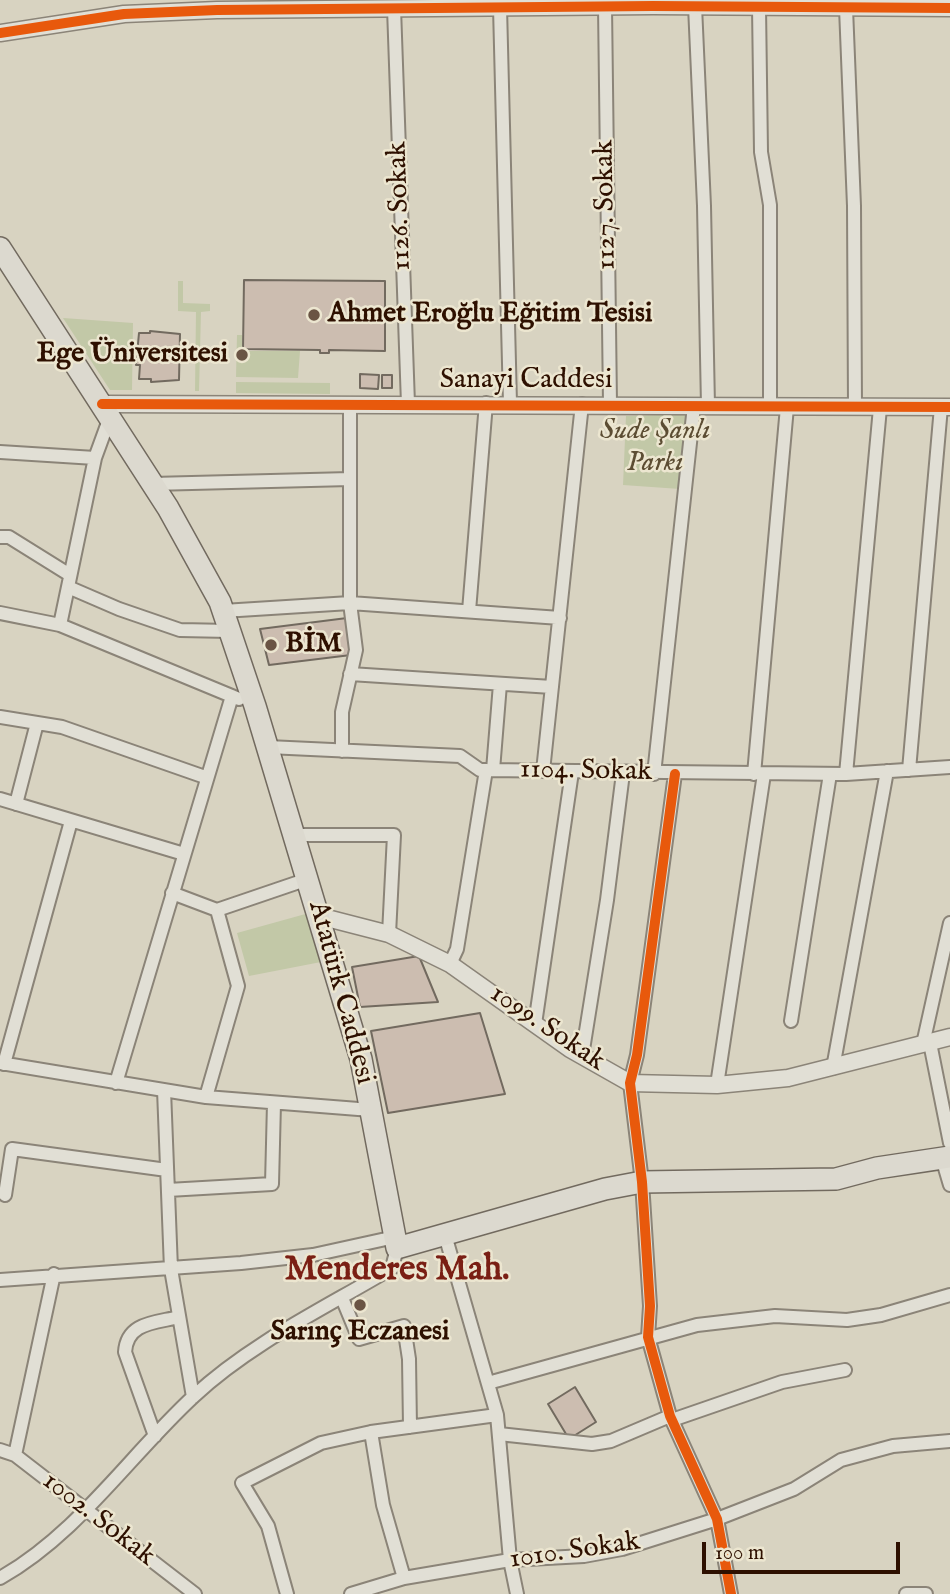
<!DOCTYPE html>
<meta charset="utf-8">
<style>
body{margin:0}
#map{position:relative;width:950px;height:1594px;overflow:hidden;background:#d8d3c1;font-family:"IM FELL English",serif}
canvas{display:block}
.scale{position:absolute;left:702px;top:1542px;width:198px;height:32px;box-sizing:border-box;border:4px solid #2e1000;border-top:0;padding-left:9px;font-size:21px;line-height:24px;white-space:nowrap;color:#2e1000;-webkit-text-stroke:5px #ece6d0;paint-order:stroke}
</style>
<div id="map">
<canvas width="950" height="1594"></canvas>
<div class="scale">100 m</div>
</div>
<script>
const g = document.querySelector('canvas').getContext('2d');
g.lineJoin = 'round';
function paint(path, color) { g.fillStyle = color; g.fill(path, 'evenodd'); }
function stroke(path, color, width, dash) { g.strokeStyle = color; g.lineWidth = width; g.lineCap = dash ? 'butt' : 'round'; g.setLineDash(dash || []); g.stroke(path); }
function write(font, color, halo, rows, align = 'center') {
  g.font = font + ' "IM FELL English",serif'; g.lineWidth = 5; g.setLineDash([]); g.textBaseline = 'middle'; g.strokeStyle = halo; g.fillStyle = color; for (const [text, x, y, turn = 0] of rows) {
    g.save(); g.translate(x, y); g.rotate((+turn || 0) * Math.PI / 180); g.textAlign = isNaN(turn) ? turn : align; if (halo) g.strokeText(text, 0, 0); g.fillText(text, 0, 0); g.restore();
  }
}
paint(new Path2D(`
 M178 281H183V303L210 304V311L201 312 199 391H195L196 312 178 311Z
 M63 318 133 323 132 390H110Z
 M237 335H242V351H300L298 378 236 377Z
 M236 382 330 383V394L236 393Z
 M689 414 680 489 623 485 626 416Z
 M309 913 321 962 249 976 237 933Z`), '#c2c8a7');
const building = new Path2D(`
 M244 280 385 281V351L329 350V353H320V350L243 349Z
 M150 331 180 334 179 380 151 382V379H139L140 365H136L139 333H150Z
 M360 374 379 375 378 389 360 388Z
 M382 375H392V388H382Z
 M347 618 351 655 269 665 260 629Z
 M419 956 438 1002 360 1007 352 967Z
 M480 1013 505 1094 388 1113 371 1031Z
 M575 1387 596 1422 569 1439 548 1404Z`);
paint(building, '#ccbdb0');
stroke(building, '#726a5f', 2);
const minor = new Path2D(`
 M605 6 610 404
 M695 6 704 206 708 406
 M500 7 510 403
 M759 7 761 152 770 205V407
 M394 8 408 404
 M846 8 854 206 855 408
 M0 452 95 458
 M152 484 350 479
 M0 537H9L70 575
 M68 587 119 609 180 630 230 631
 M223 611 350 603 560 618
 M469 611 486 403
 M0 613 60 625 239 699
 M60 625 95 458 110 417
 M350 674 552 687
 M0 717 62 727 205 777
 M268 747 460 756 480 770H486L846 774 950 767
 M342 751V712L356 650 350 603V404
 M493 770 500 684
 M909 770 941 407
 M543 771 582 404
 M654 774 694 406
 M675 774 637 1055 630 1083 642 1182 650 1306 648 1337 670 1416 717 1519 731 1594
 M754 774 787 407
 M846 774 880 408
 M0 799 184 854
 M16 804 37 723
 M294 835H394L389 934
 M172 893 217 910 308 879
 M450 964 457 949 486 770
 M791 1021 830 774
 M535 1024 572 772
 M930 1043 950 1143
 M923 1044 950 923
 M582 1056 607 900 623 773
 M0 1063 206 1097 371 1110
 M4 1064 71 821
 M833 1068 887 771
 M116 1083 232 696
 M717 1085 764 774
 M164 1090 171 1269 193 1397
 M206 1097 238 986 217 910
 M942 1158 950 1185
 M168 1190 272 1184 274 1103
 M5 1195 12 1149 167 1170
 M445 1235 497 1415 510 1560 517 1594
 M0 1280 241 1263 313 1255 395 1237
 M342 1298 359 1339 404 1326 409 1359 410 1427
 M488 1383 697 1325 775 1316 847 1320 881 1315 950 1295
 M672 1420 782 1382 845 1370
 M371 1432 383 1505 404 1578
 M499 1434 592 1444 611 1441 670 1416
 M155 1436 125 1352C127 1322 155 1323 179 1317
 M0 1450 15 1455 195 1594
 M15 1455 54 1274
 M0 1578C78 1534 129 1456 194 1396 251 1343 325 1308 392 1268L397 1248
 M287 1594 268 1526 242 1483 321 1443 371 1432 497 1415
 M351 1594 404 1578 510 1560 584 1556 622 1549 717 1519 794 1489 841 1460 893 1446 950 1441
 M906 1594H926`);
const tertiary = new Path2D(`
 M0 33 124 14 217 10 653 6 950 8
 M102 404 950 407
 M319 916 389 934 450 964 570 1049 630 1083 717 1085 788 1078 950 1037`);
const primary = new Path2D(`
 M0 248 168 508 220 602 255 706 361 1059 397 1248 605 1189 642 1182 836 1179 877 1168 950 1157`);
stroke(minor, '#8b8478', 16);
stroke(tertiary, '#8b8478', 19);
stroke(primary, '#726a5f', 24);
stroke(minor, '#e1dfd5', 12);
stroke(tertiary, '#e1dfd5', 16);
stroke(primary, '#dcd9cf', 21);
stroke(new Path2D(`
 M0 33 124 14 217 10 653 6 950 8
 M102 404 950 407
 M675 774 637 1055 630 1083 642 1182 650 1306 648 1337 670 1416 717 1519 731 1594`), '#e8590c', 10);
for (const [x, y, r, color] of [
 [314,315,7,"#6a5444"],
 [242,355,7,"#6a5444"],
 [271,645,7,"#6a5444"],
 [360,1305,7,"#6a5444"]
]) { const dot = new Path2D(); dot.arc(x, y, r, 0, 2 * Math.PI); g.fillStyle = color; g.fill(dot); stroke(dot, '#ece6d0', 2.5); }
write('28px', '#2e1000', '#ece6d0', [
 ["1127. Sokak",607,205,-91],
 ["1126. Sokak",401,206,-92],
 ["Sanayi Caddesi",526,381],
 ["1104. Sokak",586,772,1],
 ["Atatürk Caddesi",340,993,75],
 ["1099. Sokak",547,1029,34],
 ["1002. Sokak",98,1520,38],
 ["1010. Sokak",575,1552,-8]
]);
write('bold 28px', '#2e1000', '#ece6d0', [
 ["Ahmet Eroğlu Eğitim Tesisi",328,315],
 ["Ege Üniversitesi",228,355,"right"],
 ["BİM",285,645],
 ["Sarınç Eczanesi",360,1333,"center"]
], 'left');
write('italic 28px', '#5c4d33', '#ece6d0', [
 ["Sude Şanlı",655,432],
 ["Parkı",655,464]
]);
write('bold 35px', '#7a1f14', '#ece6d0', [
 ["Menderes Mah.",397,1272]
]);
</script>
